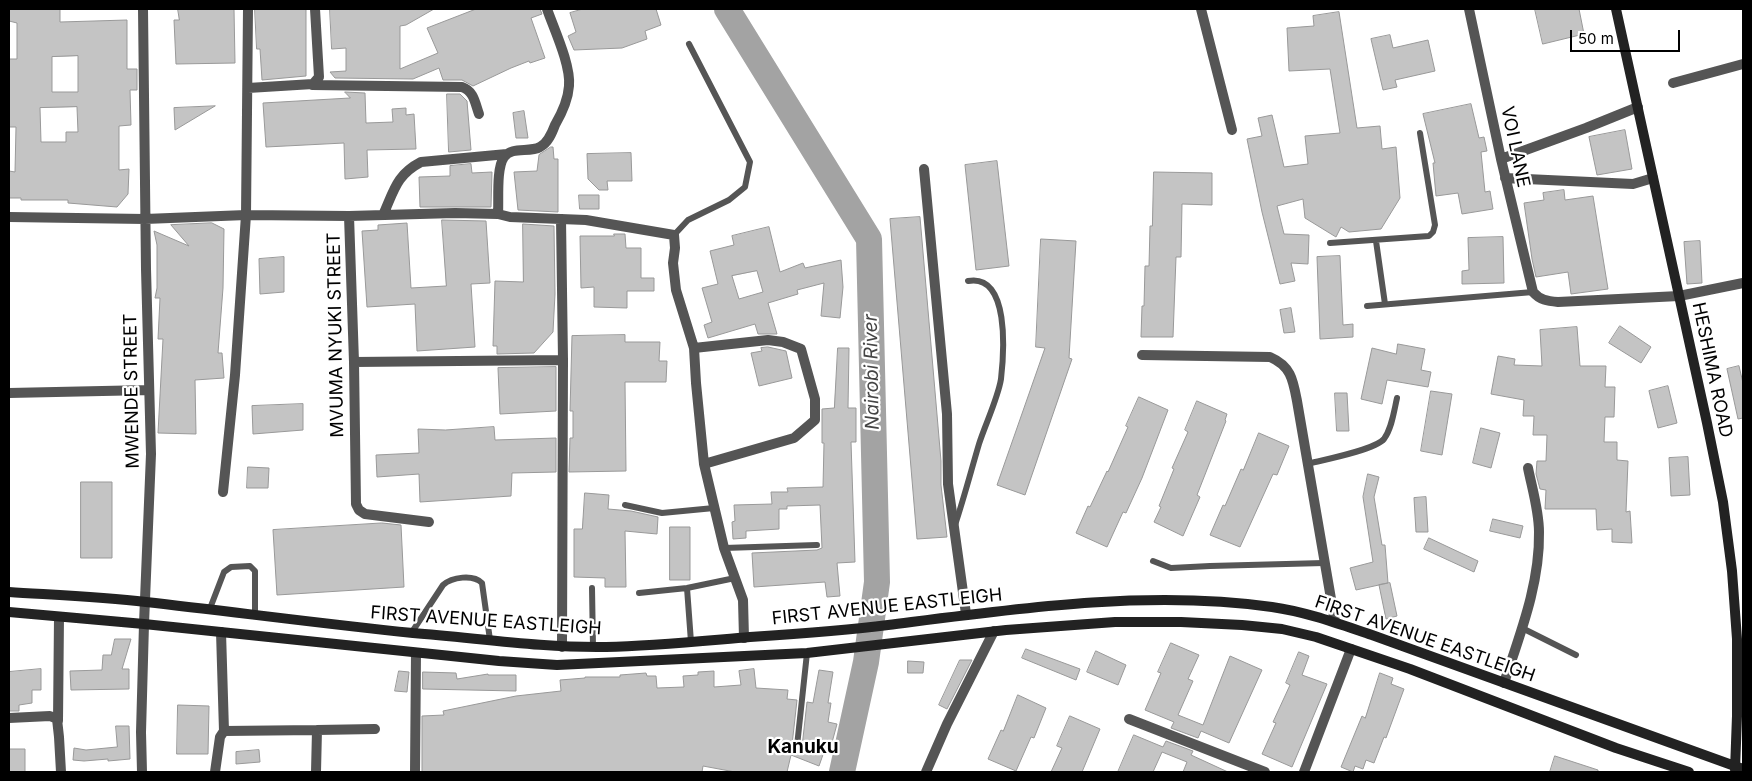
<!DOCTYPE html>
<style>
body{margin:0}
#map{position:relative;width:1752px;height:781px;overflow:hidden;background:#fff;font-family:Inter,sans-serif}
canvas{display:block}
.frame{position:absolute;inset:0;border:10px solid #000;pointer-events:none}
.scale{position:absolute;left:1570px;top:30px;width:110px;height:22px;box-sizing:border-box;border:2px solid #000;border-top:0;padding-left:6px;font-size:15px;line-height:18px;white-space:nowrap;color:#000;-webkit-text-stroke:4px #fff;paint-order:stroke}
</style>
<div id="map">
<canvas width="1752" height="781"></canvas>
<div class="frame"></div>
<div class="scale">50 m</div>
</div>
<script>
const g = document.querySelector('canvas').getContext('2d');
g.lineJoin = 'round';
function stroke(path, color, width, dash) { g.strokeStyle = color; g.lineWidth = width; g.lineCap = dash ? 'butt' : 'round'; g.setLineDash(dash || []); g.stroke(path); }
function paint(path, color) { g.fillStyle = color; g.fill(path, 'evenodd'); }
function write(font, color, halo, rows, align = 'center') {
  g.font = font + ' Inter,sans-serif'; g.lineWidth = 4.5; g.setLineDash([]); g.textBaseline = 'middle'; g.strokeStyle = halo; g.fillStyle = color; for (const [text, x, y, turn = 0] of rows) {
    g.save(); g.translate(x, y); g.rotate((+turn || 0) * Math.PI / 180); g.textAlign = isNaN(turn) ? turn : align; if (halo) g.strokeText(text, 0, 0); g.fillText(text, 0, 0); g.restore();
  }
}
stroke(new Path2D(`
 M727 9 869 239 877 582 866 662 842 772`), '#a3a3a3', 26);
const building = new Path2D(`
 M9 9H60V22L127 20V69H137V90H130L131 125 119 126V170L129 169 128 194 117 207 68 203V200H21V198H9V171L15 172 16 127H9V59H17V23L9 21ZM78 56V92H52V57ZM77 107 78 132H66V142H41L40 108Z
 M178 9H234L235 63 176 64 174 20H179Z
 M255 9H306V76L262 80 260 49H257Z
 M330 9H434L406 25 400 26V69L438 53 427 28 476 9H540L542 14 531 18 545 58 530 63 529 61 511 68 473 86 462 80H443L439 68 413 79 335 78 330 72 346 71V48L332 49Z
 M583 9H656L661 25 645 31 647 39 622 48 574 50 568 36 576 32 570 13Z
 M1535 9H1579L1584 34 1543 44Z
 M1339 12 1357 128 1380 126 1382 149 1396 147 1400 198 1381 229 1349 232 1341 227 1336 237 1305 218 1303 199 1277 206 1284 234 1309 235 1308 264 1291 263 1295 281 1280 284 1262 212 1247 139 1262 136 1258 118 1272 115 1284 167 1308 164 1305 136 1340 133 1330 69 1289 71 1287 28 1314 26 1313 16Z
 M1390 35 1393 48 1428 40 1435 71 1395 80 1397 87 1383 90 1371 39Z
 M345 92 365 93 366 123 393 122 392 109 406 108V115L414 114 416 149 367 150 368 177 345 179 344 143 266 147 263 103 350 98Z
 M447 94H460L467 101 471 150 449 152Z
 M1471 104 1479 138 1484 137 1487 151 1481 152 1485 192 1490 191 1493 209 1462 214 1458 193 1436 196 1433 163H1435L1423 114Z
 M215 106 175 130 174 108Z
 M524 111 528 138H516L513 113Z
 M1625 130 1632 169 1597 175 1589 137Z
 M551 147H553L554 159H558V212L518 210 514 172 537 171 539 155Z
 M631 153 632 181H607L608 190H599L588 179 587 154Z
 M997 161 1009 266 976 270 965 165Z
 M471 164 472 173 492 172 491 207H420L419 177 450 176V166Z
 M1154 172 1212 173V205L1182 204 1181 257H1176L1173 337H1141L1142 306H1144L1145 266H1149L1150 226H1152Z
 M1564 190 1565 200 1593 196 1608 289 1571 294 1568 272 1536 277 1532 259 1524 203 1544 200 1543 193Z
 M579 195H599V209H580Z
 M920 217 941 461V485L947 537 917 539 890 219Z
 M442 220 486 221 490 283 471 284 475 347 417 351 415 304 367 307 362 231 378 230V225L407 223 411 288 446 286Z
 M212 223 224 229 223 288 218 353H222L224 378 195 380 196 434 158 433 163 339H158L160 298H155L157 288V245L154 231 189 246 171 225Z
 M523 224 554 226 555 294 553 332 534 353 497 354V346H493L495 281 523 282Z
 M769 227 780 272 803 263 805 268 841 260 843 287 840 318 821 316 824 283 797 290 798 294 768 303 777 334H758L755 324 708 338 704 325 712 322 702 288 718 284 710 251 734 245 732 236ZM757 271 763 292 739 299 732 276Z
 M614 234H625L626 248H641V278H654V291H627V308L594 307V287L581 288 580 236H614Z
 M1503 237 1504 283 1462 284V271L1469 270 1468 238Z
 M1041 239 1076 241 1069 358 1072 359 1025 495 997 485 1045 348 1036 347Z
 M1700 241 1702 283 1687 284 1684 242Z
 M1340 256 1343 325 1353 324V337L1320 339 1317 257Z
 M284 257V292L260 294 259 259Z
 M1291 308 1295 332 1284 333 1280 310Z
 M1620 326 1651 347 1641 363 1609 343Z
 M1577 327 1580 366H1606L1605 387H1615L1614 417H1605L1604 442H1617V460L1628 461 1626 512 1630 511 1632 543 1612 542V529L1597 530 1596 509H1545L1546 490 1540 489 1536 474 1537 461H1546L1547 435H1533L1534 416H1523L1524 400 1491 394 1498 356 1515 359 1514 365 1542 366 1540 330Z
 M625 335V342H660L659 361H667L666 382H625L626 471 569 472 570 438H573V411H570L572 336Z
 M1398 344 1425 349 1421 370 1431 372 1428 387 1387 380 1382 404 1361 399 1372 348 1396 354Z
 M768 347 786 351 792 378 759 386 751 353 762 351 761 348Z
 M838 348H849L848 408H856V442H851L855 562 837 563 840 596 827 597 825 582 754 587 752 553 817 550 822 548 820 505 787 506V509H779V529L746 531V538L733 539 732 522 735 521 734 505 772 504 771 492H788L787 488 823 487 824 443H822V409L834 408Z
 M1739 366 1743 383V418L1738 419 1727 369Z
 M556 367V411L500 414 498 368Z
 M1668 386 1677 423 1658 428 1649 391Z
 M1431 391 1452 394 1442 455 1421 451Z
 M1335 393H1347L1349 431H1337Z
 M1139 397 1168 410 1142 478 1126 513 1123 512 1107 547 1076 533 1088 506 1090 507 1107 471 1108 472 1128 427 1126 426Z
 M1197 401 1227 414 1225 420 1226 421 1197 495 1200 497 1183 536 1154 522 1161 507 1159 506 1174 469 1172 468 1188 432 1185 430Z
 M303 404V430L253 434 252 406Z
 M494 427 495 440 556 438V472L512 473 511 496 420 502 419 474 377 477 376 455 419 453 418 429 445 430Z
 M1481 428 1500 433 1491 468 1473 463Z
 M1259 433 1289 446 1277 475 1273 474 1240 547 1210 535 1223 505 1225 506 1241 469 1243 470Z
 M1688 457 1690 495 1671 496 1669 458Z
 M248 467 269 468 268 488H247Z
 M1368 474 1379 477 1374 497 1382 545H1385L1388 583 1356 590 1350 568 1373 562 1363 497Z
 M81 482H112V558H81Z
 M585 493 609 495 608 509 631 511 658 517 657 534 625 531 626 587H605V578L574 577V529H582Z
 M1426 497 1428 532H1416L1414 498Z
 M1493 519 1523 526 1520 538 1490 531Z
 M382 523 401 525 404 587 277 595 273 530Z
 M670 527H690V580H670Z
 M1429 538 1478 561 1474 572 1424 549Z
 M1390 583 1397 616 1386 619 1379 585Z
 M115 639H131L122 669H129V689L71 690 70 671 102 670 103 655H111Z
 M1171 643 1199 655 1188 679 1193 681 1178 715 1203 725 1230 656 1262 670 1229 743 1201 731 1198 738 1171 728 1174 722 1145 710 1161 673 1158 672Z
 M1026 649 1080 669 1076 680 1022 658Z
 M1096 651 1126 665 1118 685 1087 672Z
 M1299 652 1309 656 1302 675 1327 684 1292 767 1262 754 1276 723 1273 722 1290 685 1286 683Z
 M960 660H972L947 709 939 705Z
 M908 661 924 662 923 673H908Z
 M41 669V690H32V703L19 705V711H9V672Z
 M754 669 756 688 788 690 787 699 797 700 792 745 794 750 797 751 802 747 807 702 813 703 819 670 833 672 828 703H831L828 722 837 724 830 750 825 749 819 766 791 755 787 772H735L703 766 702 772H422V716L444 715 443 711 516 696 561 691 560 680 585 678V677H620V675L646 673 647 676H656L657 688 684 687 683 676 698 675V672L714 671V687L741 685 739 671Z
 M399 671 409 672 407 692 395 691Z
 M423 672 456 673 457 679 488 674V675H516V691L423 689Z
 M1380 673 1393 678 1391 684 1404 689 1386 738 1384 737 1374 763 1366 760 1363 769 1355 766 1353 772 1341 767 1362 716 1365 718Z
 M1018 695 1046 708 1034 738 1031 737 1016 771 988 759 1001 730 1003 731Z
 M178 705 209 706 208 754H177Z
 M1070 716 1100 729 1082 772H1051L1062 748 1057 746Z
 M116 726H129L130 759 108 761V759L84 761 73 760 74 748 86 750 117 747Z
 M1134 735 1163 747 1166 741 1193 751 1191 755 1228 772H1183L1187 762 1162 752 1153 772H1118Z
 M9 749H25V772H9Z
 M259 750 260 762 236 764V752Z
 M1555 756 1598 770V772H1550Z`);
paint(building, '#c4c4c4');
stroke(building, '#999', 1);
stroke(new Path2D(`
 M674 235 688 220 729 200 745 187 750 162 689 44
 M1376 241 1385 304
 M1330 243 1429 236 1433 232 1435 225 1420 133
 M1367 306 1533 292
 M1307 464C1323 460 1375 450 1384 439 1392 428 1394 411 1397 398
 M625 505 662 513 714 508
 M955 525C964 498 971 471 979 444 985 425 998 398 1001 379 1004 353 1010 273 968 281
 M724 548 817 545
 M1153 561 1171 568 1210 566 1324 563
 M592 588 593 647
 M687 588 691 642
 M639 593 687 588 735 578
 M209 611 224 572 231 567 250 566 255 571V616
 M1522 628 1576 655
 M412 632 443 585C452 577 473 574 482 583L490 640
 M797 746 807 653`), '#555', 6);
stroke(new Path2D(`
 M1201 9 1232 130
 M1469 9 1501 159 1533 292C1540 300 1547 301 1558 302L1679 296 1743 283
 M1673 83 1743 64
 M312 85 462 87C474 91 475 103 479 114
 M248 88 313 84 319 77 315 9
 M1501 159 1586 128 1638 107
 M924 169 947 414 948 484 966 614
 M1505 178 1633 184 1653 178
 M498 214C499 199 496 169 504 157 512 146 529 153 540 147 548 143 552 133 555 125 562 113 568 100 569 86 571 65 554 29 547 9
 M383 215C394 191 396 175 421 162L507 154
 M349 216 455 213 498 214 510 217 586 220 674 235 675 248 673 263 676 290 694 348 696 383 704 464 724 548 743 600 744 638
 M9 217 145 219 246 215 349 216 354 362 356 504 359 510 365 514 429 522
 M561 219 563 360 562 647
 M694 348 768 340 783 342 801 349 815 399V420L794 438 704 464
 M1142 355 1270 357C1291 366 1293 380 1297 401L1335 622
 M354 362 563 360
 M9 393 149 390
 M223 492 235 375 246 215 248 9
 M221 632 224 731
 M1504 683C1520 634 1540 584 1539 532 1539 511 1532 488 1528 468
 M9 718 50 716 57 719 59 737 61 772
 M1129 719 1265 772
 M58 721 59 617
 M142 772 141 732 144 624 151 454 146 269 143 9
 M215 772 220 737 224 731 317 730
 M316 772 317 730 375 729
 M415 772 416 653
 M926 772 947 724 994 631
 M1304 772 1351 649`), '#555', 10);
stroke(new Path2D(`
 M1616 9 1707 423 1723 502 1732 571 1737 639V716L1735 770
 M9 592C55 595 101 597 146 602 235 612 324 624 413 633 478 638 541 648 606 647 654 646 702 641 750 637 796 634 842 631 888 625 1012 609 1148 589 1272 607 1307 612 1339 624 1372 635L1743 769
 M9 612 144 624 499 661 557 665 807 653 1006 630 1115 622H1181L1242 625 1282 629 1316 637 1410 669 1616 748 1689 772`), '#222', 10);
write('18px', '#000', '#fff', [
 ["VOI LANE",1515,147,78],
 ["MVUMA NYUKI STREET",336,335,-91],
 ["HESHIMA ROAD",1712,370,78],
 ["MWENDE STREET",132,391,-91],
 ["FIRST AVENUE EASTLEIGH",887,607,-6],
 ["FIRST AVENUE EASTLEIGH",486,621,4],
 ["FIRST AVENUE EASTLEIGH",1425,639,19]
]);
write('italic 19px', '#444', '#fff', [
 ["Nairobi River",872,372,-91]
]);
write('bold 19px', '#000', '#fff', [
 ["Kanuku",803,747]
]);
</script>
